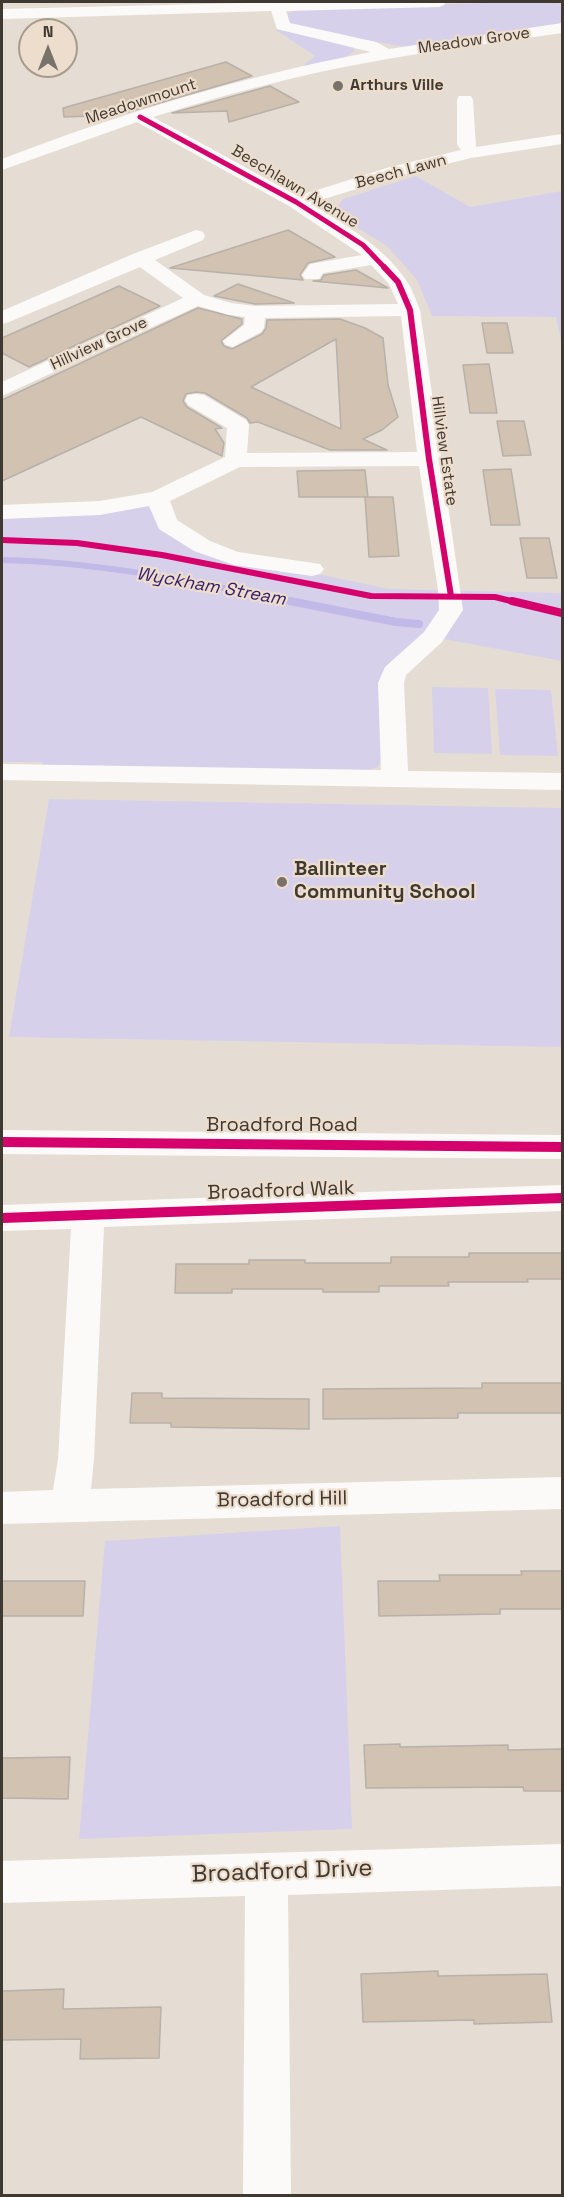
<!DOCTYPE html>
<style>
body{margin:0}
#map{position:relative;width:564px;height:2197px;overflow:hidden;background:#e5ddd4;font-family:"Space Grotesk",sans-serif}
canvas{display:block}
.frame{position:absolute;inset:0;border:3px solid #3f3932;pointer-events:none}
.north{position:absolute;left:18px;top:18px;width:60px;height:60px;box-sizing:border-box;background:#edddcc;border:2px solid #a79b8e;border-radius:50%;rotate:0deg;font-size:16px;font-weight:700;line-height:24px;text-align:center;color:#3f3932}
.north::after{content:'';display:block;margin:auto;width:21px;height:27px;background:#79726b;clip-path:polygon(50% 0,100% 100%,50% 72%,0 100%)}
</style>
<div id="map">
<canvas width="564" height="2197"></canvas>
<div class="frame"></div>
<div class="north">N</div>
</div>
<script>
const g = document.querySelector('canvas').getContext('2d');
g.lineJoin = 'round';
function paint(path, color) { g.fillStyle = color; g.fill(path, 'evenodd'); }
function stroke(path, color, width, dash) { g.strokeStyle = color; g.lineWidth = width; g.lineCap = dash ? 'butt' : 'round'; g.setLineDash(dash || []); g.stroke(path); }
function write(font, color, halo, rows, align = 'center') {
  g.font = font + ' "Space Grotesk",sans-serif'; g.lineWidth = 4.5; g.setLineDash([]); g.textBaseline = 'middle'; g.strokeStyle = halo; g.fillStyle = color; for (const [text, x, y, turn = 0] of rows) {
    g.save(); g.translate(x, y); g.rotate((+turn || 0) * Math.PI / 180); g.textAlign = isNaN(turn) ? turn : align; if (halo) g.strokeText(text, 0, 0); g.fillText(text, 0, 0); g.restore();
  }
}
paint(new Path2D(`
 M514 2H551L562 4V25L406 47 297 28 288 23V13L301 9Z
 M274 29 343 43 352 46 355 51 343 58 302 67 315 56Z
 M416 176 470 207 562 191V345L556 317 432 316 417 280 387 246 338 216 337 207 343 199Z
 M154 501 198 549 389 589 562 593V661L433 637 394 659 382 756 378 767 363 772 44 767 42 762H2V511Z
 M432 687 488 688 492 754 434 753Z
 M495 689 551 690 558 756 500 755Z
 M49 799 562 808V1047L9 1037Z
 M340 1526 352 1829 79 1839 105 1541Z`), '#d7d0ea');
stroke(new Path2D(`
 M2 560C102 562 200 583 298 603`), '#c1b9e8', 6);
stroke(new Path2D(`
 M290 601 396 622 419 624`), '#c1b9e8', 8);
const building = new Path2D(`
 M226 62 252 76 118 115 64 117 63 108Z
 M270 86 299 102 229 122 227 111 172 113Z
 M288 230 335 257 308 263 300 275 303 280 170 268Z
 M356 270 388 288 313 281 321 280 324 275Z
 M238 284 294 303 255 304 214 296Z
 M119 286 160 306 29 367 2 353V338Z
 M198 308 242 319V324L221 341 224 346 232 349 262 334 266 328 267 320 340 319 365 328 383 338 388 385 398 417 382 430 363 439 387 450H330L258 422 250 423 247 418 205 393 196 392 186 394 183 401 187 407 222 428 215 429 224 443 222 456 141 417 2 481V400ZM336 339 341 429 251 387Z
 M482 323H507L513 353H487Z
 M489 364 497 413H470L463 365Z
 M497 421H524L531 455 503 456Z
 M511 469 520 525H491L483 470Z
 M365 470 368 497H299L297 471Z
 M365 497H393L399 556 369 557Z
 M520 538H549L557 578H527Z
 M469 1253H562V1279H527L528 1282H448L449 1286H379V1292H323V1289H232V1293H175L176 1264H249V1260H305V1263H391V1257H469Z
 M482 1383H562V1413H458V1418L323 1419V1389L482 1388Z
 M132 1393H162V1398L309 1399V1429L171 1427V1423H130Z
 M521 1571H562V1609H500V1614L379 1616 378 1581H440L439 1575H522Z
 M2 1581H85L83 1616H2Z
 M400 1744V1747L508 1745V1750L562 1749V1791H524L523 1787 366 1788 364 1745Z
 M70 1757 68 1799 2 1798V1758Z
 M438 1971V1976L547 1974 552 2022 474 2024V2020L363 2022 361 1974Z
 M64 1989 63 2009 161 2007 159 2058 80 2059 81 2039 2 2040V1991Z`);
paint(building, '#d1c2b2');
stroke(building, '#b7b1aa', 1.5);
paint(new Path2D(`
 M287 2H446L444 5 439 7 286 11 290 23 376 42 389 49 562 23V33C488 44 413 53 339 68 276 81 214 98 153 117L298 196 390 167 461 150 457 144V100L459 96H471L473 100 476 147 562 134V144L471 158 402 175 311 203C346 226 383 246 406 280 412 288 416 300 420 310L463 610 442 642 406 675 404 683 408 771 562 773V790L2 780V764L381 770 378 683 385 667 424 632 439 610 438 590 419 466 240 467 170 501 177 520 210 541 238 552 320 564 324 569 320 574 312 576 234 565 194 551 159 529 149 506 100 515 2 519V505L100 501 152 492 225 457 227 428 188 405 185 400 188 395 196 394 204 395 246 420 249 425 247 453 417 452 401 316 265 318 264 328 261 332 233 347 226 345 223 341 244 325 245 317 229 315 198 306 2 396V382L183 298 140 267 9 322 2 324V311L133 254 196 230 203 232 205 236 203 240 155 260 204 295 231 303 255 306 398 304 389 284 371 265 323 273 319 279H305L302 275 310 264 362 255 289 206 137 122 2 170V159C121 113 244 76 371 52L277 29 271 11 2 19V9Z
 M2 1130 562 1135V1159L2 1154Z
 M562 1185V1211L104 1227 94 1459 91 1489 562 1477V1509L2 1524V1492L53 1490 58 1459 71 1229 2 1231V1205Z
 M562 1844V1886L288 1895 291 2196H243L245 1896 2 1903V1861Z`), '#fbfaf9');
stroke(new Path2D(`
 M140 117 296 202 363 245 385 268`), '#d6006c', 5);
stroke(new Path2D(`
 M384 267 398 282 410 310 429 459 451 596
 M2 540 77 543 162 555 371 596 495 597 519 603`), '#d6006c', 6);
stroke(new Path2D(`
 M512 601 562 613`), '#d6006c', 8);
stroke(new Path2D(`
 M2 1142 562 1147
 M2 1218 562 1198`), '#d6006c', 10);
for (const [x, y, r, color] of [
 [338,86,6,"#79726b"],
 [282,882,6,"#79726b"]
]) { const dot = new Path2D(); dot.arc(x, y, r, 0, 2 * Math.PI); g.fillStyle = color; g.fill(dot); stroke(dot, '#edddcc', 2); }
write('16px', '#3f3932', '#edddcc', [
 ["Meadow Grove",474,41,-8],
 ["Meadowmount",141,102,-18],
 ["Beech Lawn",401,172,-15],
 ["Beechlawn Avenue",295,187,31],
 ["Hillview Grove",99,344,-25],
 ["Hillview Estate",444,451,82]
]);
write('bold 16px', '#3f3932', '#edddcc', [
 ["Arthurs Ville",350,86]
], 'left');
write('italic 18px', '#331c6d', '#edddcc', [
 ["Wyckham Stream",211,587,10]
]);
write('bold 20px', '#3f3932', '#edddcc', [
 ["Ballinteer",294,870],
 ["Community School",294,893]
], 'left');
write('20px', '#3f3932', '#edddcc', [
 ["Broadford Road",282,1126],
 ["Broadford Walk",281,1191,-2],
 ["Broadford Hill",282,1500,-1]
]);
write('24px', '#3f3932', '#edddcc', [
 ["Broadford Drive",282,1872,-2]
]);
</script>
